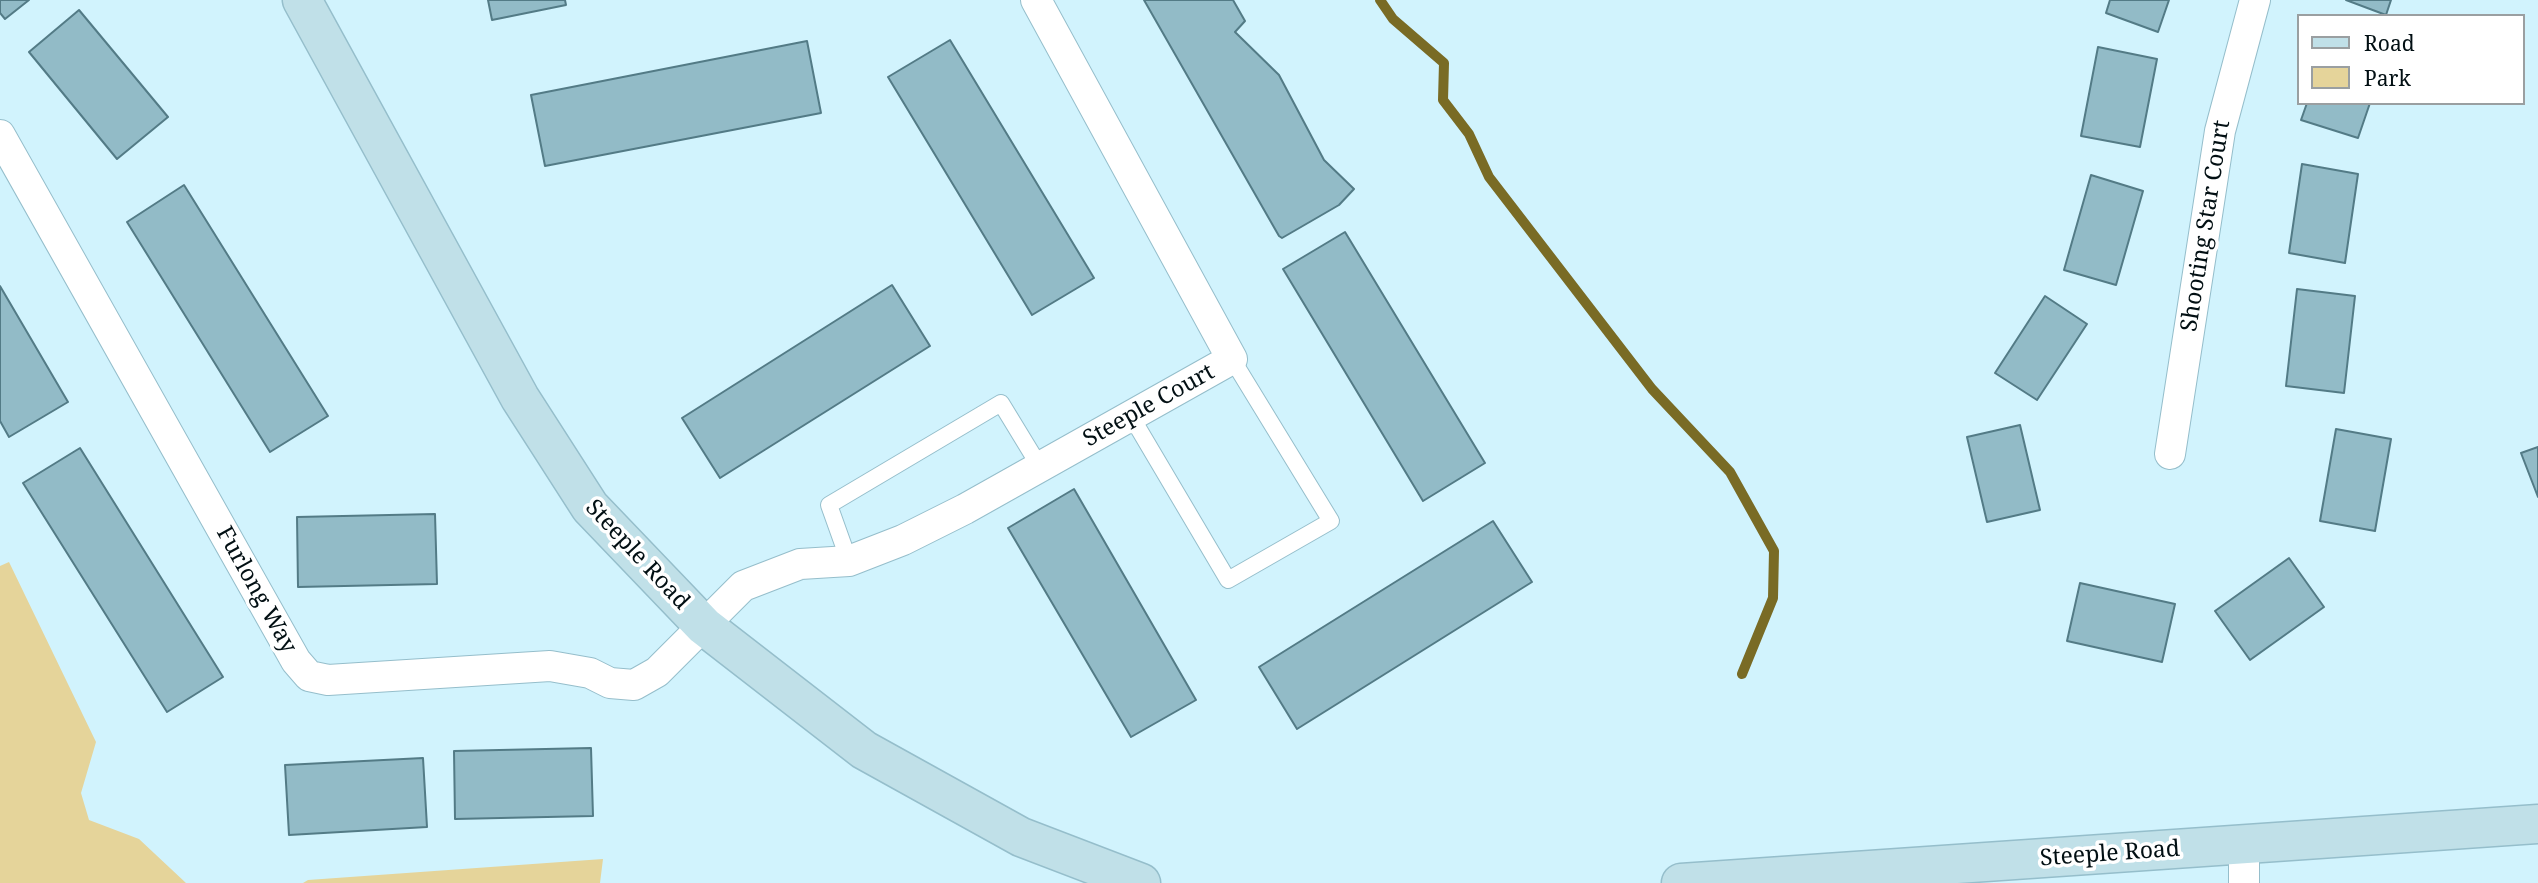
<!DOCTYPE html>
<style>
body{margin:0}
#map{position:relative;width:2538px;height:883px;overflow:hidden;background:#d1f3fd;font-family:"Noto Serif",serif}
canvas{display:block}
.legend{position:absolute;left:2297px;top:14px;width:228px;height:91px;box-sizing:border-box;background:#fff;border:2px solid #9a9fa1;margin:0;padding:9px 12px;list-style:none;font-size:21px;color:#020f13}
.legend li{display:flex;align-items:center;gap:14px;height:35px}
.legend b{width:35px;border:2px solid #9a9fa1}
</style>
<div id="map">
<canvas width="2538" height="883"></canvas>
<ul class="legend">
<li><b style="height:9px;background:#c0e0e8"></b>Road</li>
<li><b style="height:19px;background:#e5d49a"></b>Park</li>
</ul>
</div>
<script>
const g = document.querySelector('canvas').getContext('2d');
g.lineJoin = 'round';
function paint(path, color) { g.fillStyle = color; g.fill(path, 'evenodd'); }
function stroke(path, color, width, dash) { g.strokeStyle = color; g.lineWidth = width; g.lineCap = dash ? 'butt' : 'round'; g.setLineDash(dash || []); g.stroke(path); }
function write(font, color, halo, rows, align = 'center') {
  g.font = font + ' "Noto Serif",serif'; g.lineWidth = 7; g.setLineDash([]); g.textBaseline = 'middle'; g.strokeStyle = halo; g.fillStyle = color; for (const [text, x, y, turn = 0] of rows) {
    g.save(); g.translate(x, y); g.rotate((+turn || 0) * Math.PI / 180); g.textAlign = isNaN(turn) ? turn : align; if (halo) g.strokeText(text, 0, 0); g.fillText(text, 0, 0); g.restore();
  }
}
paint(new Path2D(`
 M9 562 96 742 81 793 89 820 139 839 186 883H0V566Z
 M603 859 600 883H303L308 880Z`), '#e5d49a');
stroke(new Path2D(`
 M1380 0 1393 19 1444 63 1443 100 1469 134 1489 177 1652 389 1730 472 1774 551 1773 598 1742 674`), '#796b25', 10);
const building = new Path2D(`
 M0 0H29L5 19 0 13Z
 M488 0H565L566 5 492 20Z
 M1144 0H1233L1245 21 1235 32 1279 75 1324 160 1354 189 1339 205 1282 238 1279 236Z
 M2110 0H2169L2158 32 2106 13Z
 M2346 0H2391L2386 15Z
 M79 10 168 117 117 159 29 52Z
 M950 40 1094 278 1032 315 888 77Z
 M807 41 821 113 545 166 531 95Z
 M2098 47 2157 59 2140 147 2081 136Z
 M2307 103H2370L2358 138 2301 120Z
 M2302 164 2358 174 2345 263 2289 253Z
 M2091 175 2143 191 2116 285 2064 270Z
 M184 185 328 416 270 452 127 222Z
 M1345 232 1485 463 1423 501 1283 269Z
 M892 285 930 346 720 478 682 418Z
 M0 286 68 402 9 437 0 421Z
 M2297 289 2355 296 2344 393 2286 386Z
 M2045 296 2087 324 2037 400 1995 373Z
 M2020 425 2040 510 1987 522 1967 437Z
 M2336 429 2391 439 2375 531 2320 521Z
 M2538 447V497L2521 453Z
 M80 448 223 677 167 712 23 483Z
 M1074 489 1196 700 1131 737 1008 528Z
 M435 514 437 584 298 587 297 517Z
 M1493 521 1532 582 1297 729 1259 667Z
 M2289 558 2324 607 2250 660 2215 611Z
 M2080 583 2175 604 2162 662 2067 641Z
 M591 748 593 816 455 819 454 751Z
 M423 758 427 827 289 835 285 765Z`);
paint(building, '#92bbc7');
stroke(building, '#537b86', 2);
const lane = new Path2D(`
 M1131 416 1228 580 1331 521 1232 359
 M849 561 829 505 1001 403 1040 467`);
const street = new Path2D(`
 M0 135 296 661 309 676 328 680 550 666 590 673 610 683 634 685 657 672 743 586 800 564 849 561 903 540 965 509 1232 359 1036 0
 M2170 454 2220 131 2255 0
 M2244 844V883`);
const secondary = new Path2D(`
 M302 0 520 398 590 507 704 626 864 750 1021 837 1141 883
 M1681 883 2538 824`);
stroke(lane, '#95becb', 18);
stroke(street, '#95becb', 32);
stroke(secondary, '#95becb', 41);
stroke(lane, '#fff', 16);
stroke(street, '#fff', 30);
stroke(secondary, '#c0e0e8', 38);
write('23px', '#020f13', '#fff', [
 ["Shooting Star Court",2206,226,-81],
 ["Steeple Court",1149,406,-29],
 ["Steeple Road",637,555,47],
 ["Furlong Way",256,590,61],
 ["Steeple Road",2110,854,-4]
]);
</script>
